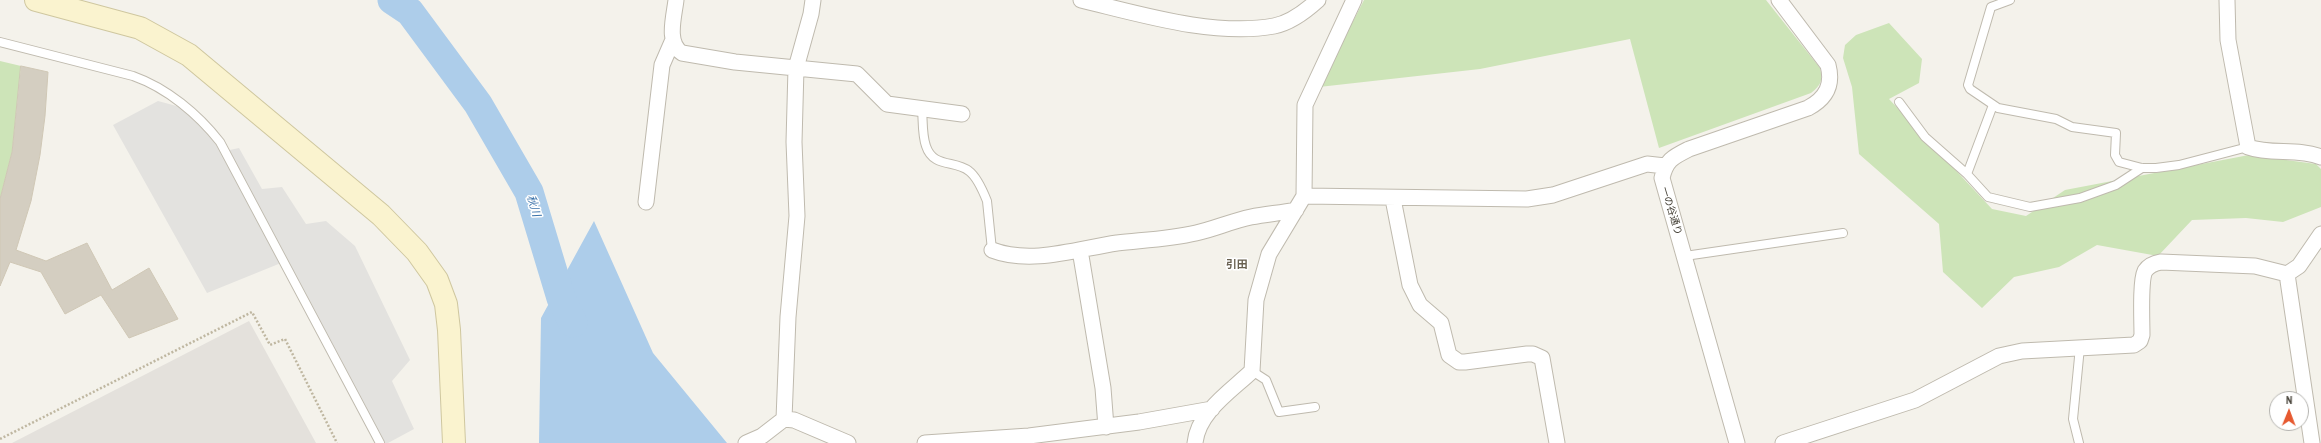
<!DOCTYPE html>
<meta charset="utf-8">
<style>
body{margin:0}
#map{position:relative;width:2321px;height:443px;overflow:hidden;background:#f4f2eb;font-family:"Archivo Narrow",sans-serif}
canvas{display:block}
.north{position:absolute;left:2269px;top:391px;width:40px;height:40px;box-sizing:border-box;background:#fff;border:1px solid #b5b4b0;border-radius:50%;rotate:1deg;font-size:11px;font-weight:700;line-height:16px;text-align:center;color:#474339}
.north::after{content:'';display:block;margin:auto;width:14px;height:18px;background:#e65930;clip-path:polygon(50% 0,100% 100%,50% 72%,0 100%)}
</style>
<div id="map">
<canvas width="2321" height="443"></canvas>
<div class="north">N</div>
</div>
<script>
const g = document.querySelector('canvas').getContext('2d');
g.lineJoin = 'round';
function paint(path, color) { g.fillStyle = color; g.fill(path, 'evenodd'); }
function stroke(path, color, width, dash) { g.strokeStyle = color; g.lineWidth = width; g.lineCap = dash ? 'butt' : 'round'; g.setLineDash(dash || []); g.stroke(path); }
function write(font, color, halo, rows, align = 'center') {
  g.font = font + ' "Archivo Narrow","Noto Sans JP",sans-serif'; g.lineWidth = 3; g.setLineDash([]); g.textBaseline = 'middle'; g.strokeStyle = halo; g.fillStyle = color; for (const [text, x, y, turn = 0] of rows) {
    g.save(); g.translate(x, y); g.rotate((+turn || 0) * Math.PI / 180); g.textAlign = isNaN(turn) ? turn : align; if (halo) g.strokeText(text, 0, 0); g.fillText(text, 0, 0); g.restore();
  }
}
paint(new Path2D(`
 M249 321 316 443H12Z`), '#e4e1dc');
paint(new Path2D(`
 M1364 0H1766L1820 68C1823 81 1821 85 1811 93L1659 148 1630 39 1480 69 1319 87Z
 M1889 23 1922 59 1919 83 1889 99 1992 209 2026 216 2065 190 2249 155 2316 164 2321 169V207L2283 222 2246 218 2192 220 2158 256 2097 245 2059 267 2014 277 1982 308 1943 272 1939 224 1859 154 1852 87 1843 58 1845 45 1856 35Z
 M0 61 21 66 12 152 0 199Z`), '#cde4b8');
paint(new Path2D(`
 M158 101 195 111 225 151 239 148 262 189 282 187 306 224 326 221 355 246 410 360 392 381 414 429 388 443H378L281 263 207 293 113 125Z`), '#e3e2df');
paint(new Path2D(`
 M594 221 653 353 727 443H539L541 318Z`), '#adcdea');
stroke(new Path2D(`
 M392 0 410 12 478 104 529 192 561 298 573 323`), '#adcdea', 29);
const building = new Path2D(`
 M21 66 48 72 45 116 40 155 31 201 16 250 46 261 87 243 112 290 149 268 178 319 129 338 101 295 65 314 41 272 10 262 0 286V199L12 152Z`);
paint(building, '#d4cec1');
stroke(building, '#cfc7b5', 1);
const lane = new Path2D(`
 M2010 0 1991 7 1968 85 1970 89 1998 108 2056 119 2072 127 2116 133 2115 155 2119 162 2142 168H2156L2179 165 2248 147
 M0 42 133 76C167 88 198 114 220 142L380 443
 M1899 102 1925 137 1967 174 1993 105
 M922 109C923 120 922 135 926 146 933 168 955 160 969 171 977 177 983 191 987 201L992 250
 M1967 174 1988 197 2030 207 2080 198 2116 185 2142 168
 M1685 256 1843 233
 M1252 371 1266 380 1279 412 1315 407
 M2079 443 2073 419 2080 347`);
const street = new Path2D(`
 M676 0C674 17 666 43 682 53L735 62 857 74 887 104 962 114
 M1081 0C1140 14 1214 37 1274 26 1290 23 1307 10 1318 0
 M2227 0 2228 40 2248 147C2271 155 2298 148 2321 157
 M1304 196 1527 199 1553 195 1647 164 1665 166
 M1393 199 1410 285 1420 305 1441 323 1449 355 1459 362H1465L1527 354H1533L1542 358 1557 443
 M646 202 662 65 672 42
 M992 250C1031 265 1077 249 1117 243 1144 240 1170 239 1196 233 1214 229 1232 221 1251 217 1266 214 1281 213 1296 210
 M1080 250 1103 388 1106 427
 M2287 274 2299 266 2321 234
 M784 419 788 317 797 216 794 142 796 68 811 14 813 0
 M746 443 762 436 784 419 794 420 848 443
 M925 443 1029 436 1139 422 1212 409
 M1195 443C1198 412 1231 391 1252 371L1256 300 1269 254 1304 196 1305 105 1354 0
 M1737 443 1662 178C1666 160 1673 157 1689 149L1808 108C1827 98 1833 84 1828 65L1779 0
 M1783 443 1915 400 1999 356 2022 351 2134 345 2140 341 2142 335C2142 322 2140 281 2145 271 2149 265 2155 263 2161 262L2255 266 2287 274 2312 443`);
const secondary = new Path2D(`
 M36 0 140 28 189 55 381 215 417 252 437 280 446 304 449 330 454 443`);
stroke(lane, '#bfbaae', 10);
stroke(street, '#bfbaae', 17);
stroke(secondary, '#cfc79f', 24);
stroke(new Path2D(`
 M0 439 252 312 270 345 285 339 337 443`), '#bfb7a1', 2.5, [2, 2]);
stroke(lane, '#fff', 8);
stroke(street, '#fff', 15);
stroke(secondary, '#faf3cf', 22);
write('10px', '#474339', '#fff', [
 ["一の谷通り",1671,211,73]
]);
write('italic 11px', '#3c73aa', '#fff', [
 ["秋川",533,206,73]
]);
write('bold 11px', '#696151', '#fff', [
 ["引田",1237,265]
]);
</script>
